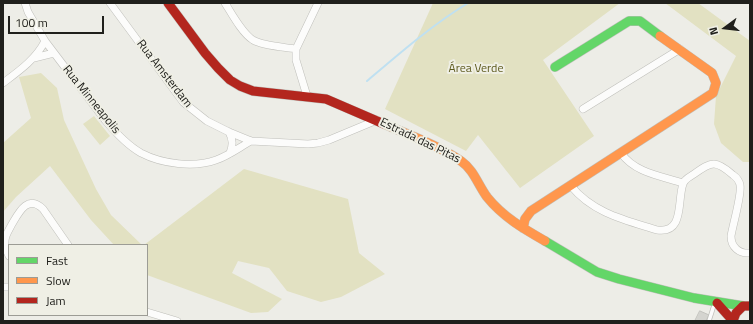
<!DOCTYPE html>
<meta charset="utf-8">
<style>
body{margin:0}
#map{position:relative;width:753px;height:324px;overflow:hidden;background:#edede7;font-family:"Titillium Web",sans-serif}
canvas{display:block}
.frame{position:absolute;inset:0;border:4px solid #20201c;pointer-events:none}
.legend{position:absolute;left:8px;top:244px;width:140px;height:72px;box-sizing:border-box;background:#efefe5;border:1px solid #9c9c95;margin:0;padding:5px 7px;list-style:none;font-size:12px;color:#20201c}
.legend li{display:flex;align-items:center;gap:8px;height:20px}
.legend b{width:20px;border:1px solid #9c9c95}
.north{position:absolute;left:705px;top:8px;width:40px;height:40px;-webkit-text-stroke:3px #efefe5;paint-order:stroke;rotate:255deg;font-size:11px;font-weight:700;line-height:16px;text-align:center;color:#20201c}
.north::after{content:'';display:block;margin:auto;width:14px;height:18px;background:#20201c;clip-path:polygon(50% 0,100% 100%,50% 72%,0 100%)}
.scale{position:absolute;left:8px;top:16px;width:96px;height:18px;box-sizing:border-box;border:2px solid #20201c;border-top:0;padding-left:5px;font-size:12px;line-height:14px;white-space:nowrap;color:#20201c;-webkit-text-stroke:3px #efefe5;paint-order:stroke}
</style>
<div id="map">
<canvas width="753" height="324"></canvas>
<div class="frame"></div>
<ul class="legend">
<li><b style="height:5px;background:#63d668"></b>Fast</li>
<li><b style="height:5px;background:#ff974d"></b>Slow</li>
<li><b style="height:5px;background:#b3261e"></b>Jam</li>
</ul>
<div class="north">N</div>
<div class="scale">100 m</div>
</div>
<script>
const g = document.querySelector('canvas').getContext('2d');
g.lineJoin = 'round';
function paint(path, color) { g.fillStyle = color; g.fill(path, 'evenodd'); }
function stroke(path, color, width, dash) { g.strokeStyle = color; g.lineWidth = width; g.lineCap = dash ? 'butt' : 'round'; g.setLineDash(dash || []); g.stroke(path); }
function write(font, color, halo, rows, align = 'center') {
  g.font = font + ' "Titillium Web",sans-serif'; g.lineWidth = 4; g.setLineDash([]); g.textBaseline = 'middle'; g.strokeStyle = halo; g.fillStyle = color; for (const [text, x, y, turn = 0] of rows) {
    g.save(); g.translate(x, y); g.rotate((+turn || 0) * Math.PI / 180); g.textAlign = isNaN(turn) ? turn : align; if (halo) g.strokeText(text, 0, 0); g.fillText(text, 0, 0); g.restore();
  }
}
paint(new Path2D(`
 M433 3H620L543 60 594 136 520 188 478 135 466 151 385 109Z
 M665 3H698L750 41V162H743L721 143 714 124 716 96 736 56Z
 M41 73 57 88 64 120 96 189 111 215 142 245H114L91 220 50 166 16 197 3 212V143L31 118 19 77Z
 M94 116 110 136 100 145 83 124Z
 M244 169 348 199 359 253 385 274 341 297 321 302 287 291 269 268 238 261 232 273 282 299 268 312 251 313 147 275V245H144Z`), '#e2e1c2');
stroke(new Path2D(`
 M367 81C400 53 432 25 468 3`), '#bfe0f1', 2);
const building = new Path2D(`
 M700 311 709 315 706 321H695Z`);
paint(building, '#d4d4cf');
stroke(building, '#c2c2bd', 1);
const lane = new Path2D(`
 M709 321 715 302`);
const street = new Path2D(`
 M25 3 28 12 45 41 105 120C115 132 127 145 141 153 162 164 194 168 216 160 228 156 240 147 251 141
 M110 3 183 102 207 121 229 132 251 141 308 144 318 143 329 140 377 120
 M225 3C232 14 242 33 253 40 263 46 284 47 296 49
 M34 58 54 53
 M3 83C19 71 36 59 45 41
 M307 96 296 60V49L318 3
 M583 109 680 49
 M229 132C233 140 233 145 230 153
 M621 153C635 173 661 176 683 183
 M571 186C593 213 625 220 657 230 685 234 677 200 683 184 685 178 690 177 694 174 712 161 716 160 733 175 736 177 739 180 740 185 742 194 733 224 731 236 731 247 739 254 750 253
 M9 256C7 252 4 246 5 241 5 235 9 230 12 224 19 212 28 194 43 209L68 245
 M3 287H9
 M147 312 177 321`);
const fast = new Path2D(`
 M555 67 629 21H640L660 36
 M545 241 597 272 619 279 694 298 743 306`);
const slow = new Path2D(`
 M384 124C409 135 438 145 461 161 474 170 478 185 487 197 503 217 524 229 545 241
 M523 228 525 219 531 211 713 93 716 83 712 73 660 36`);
const jam = new Path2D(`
 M168 3 205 53 218 68 230 80 240 86 253 91 326 99 384 124
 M717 303 733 321
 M733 321 736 313 743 306H750`);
stroke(lane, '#bfbfba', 5);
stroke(street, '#bfbfba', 8);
stroke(fast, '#bfbfba', 10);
stroke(slow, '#bfbfba', 10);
stroke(jam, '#bfbfba', 10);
stroke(lane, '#fcfcfb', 3.5);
stroke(street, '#fcfcfb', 7);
stroke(fast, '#63d668', 9);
stroke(slow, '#ff974d', 9);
stroke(jam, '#b3261e', 9);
write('12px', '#5d5a1e', '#efefe5', [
 ["Área Verde",476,69]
]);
write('12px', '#20201c', '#efefe5', [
 ["Rua Amsterdam",164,74,52],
 ["Rua Minneapolis",91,100,51],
 ["Estrada das Pitas",420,141,26]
]);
</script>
